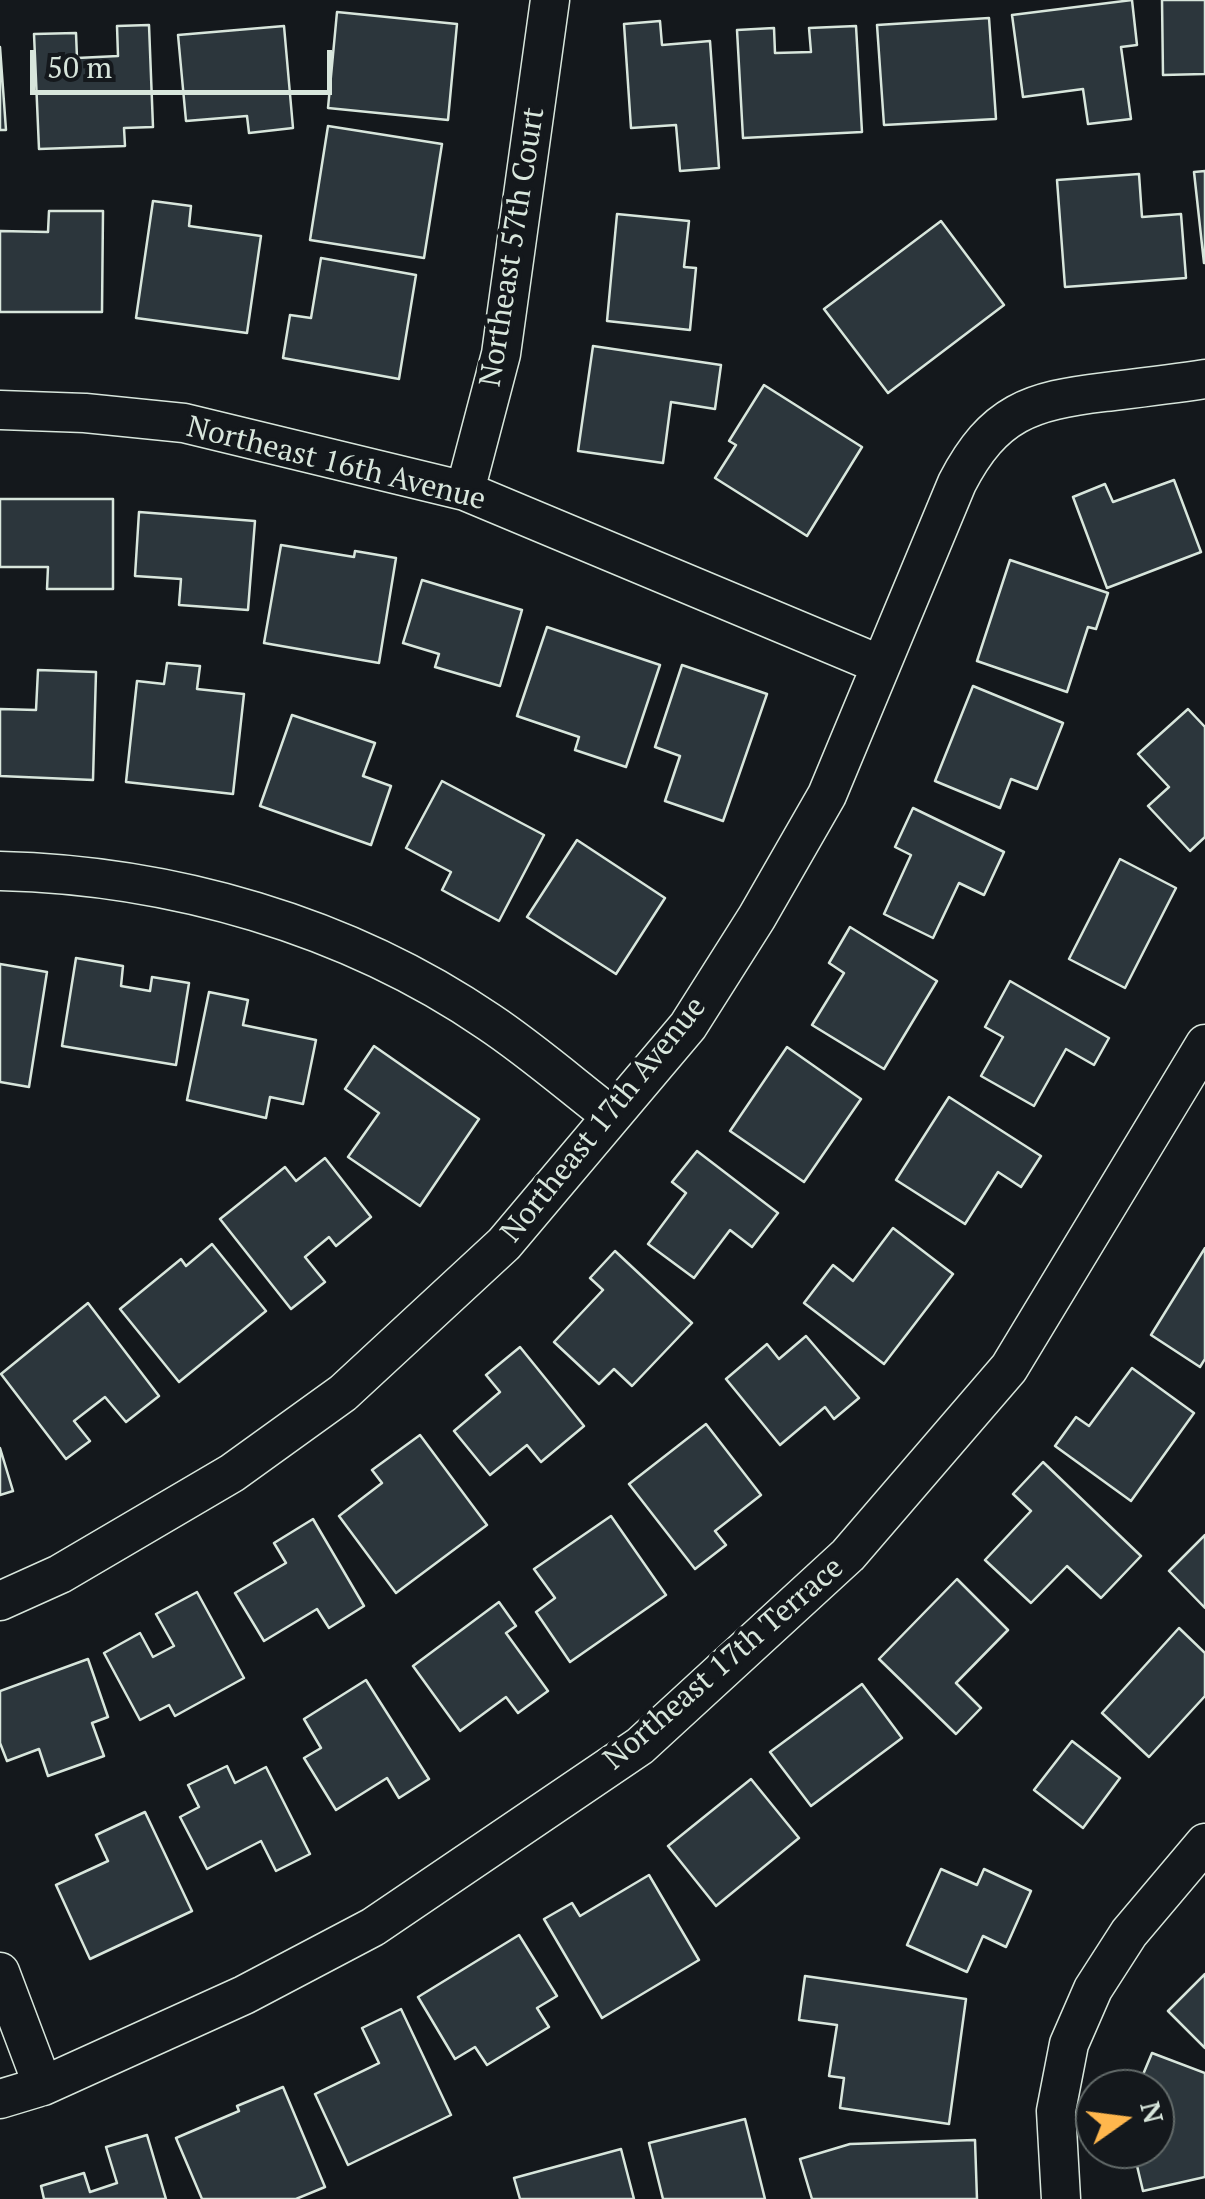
<!DOCTYPE html>
<style>
body{margin:0}
#map{position:relative;width:1205px;height:2199px;overflow:hidden;background:#14181c;font-family:"PT Serif",serif}
canvas{display:block}
.north{position:absolute;left:1075px;top:2069px;width:100px;height:100px;box-sizing:border-box;background:#14181c;border:2px solid #626a69;border-radius:50%;rotate:76deg;font-size:28px;font-weight:700;line-height:40px;text-align:center;color:#d8e6dc}
.north::after{content:'';display:block;margin:auto;width:35px;height:45px;background:#ffb74d;clip-path:polygon(50% 0,100% 100%,50% 72%,0 100%)}
.scale{position:absolute;left:30px;top:50px;width:302px;height:45px;box-sizing:border-box;border:5px solid #d8e6dc;border-top:0;padding-left:12px;font-size:30px;line-height:35px;white-space:nowrap;color:#d8e6dc;-webkit-text-stroke:8px #14181c;paint-order:stroke}
</style>
<div id="map">
<canvas width="1205" height="2199"></canvas>
<div class="north">N</div>
<div class="scale">50 m</div>
</div>
<script>
const g = document.querySelector('canvas').getContext('2d');
g.lineJoin = 'round';
function paint(path, color) { g.fillStyle = color; g.fill(path, 'evenodd'); }
function stroke(path, color, width, dash) { g.strokeStyle = color; g.lineWidth = width; g.lineCap = dash ? 'butt' : 'round'; g.setLineDash(dash || []); g.stroke(path); }
function write(font, color, halo, rows, align = 'center') {
  g.font = font + ' "PT Serif",serif'; g.lineWidth = 8; g.setLineDash([]); g.textBaseline = 'middle'; g.strokeStyle = halo; g.fillStyle = color; for (const [text, x, y, turn = 0] of rows) {
    g.save(); g.translate(x, y); g.rotate((+turn || 0) * Math.PI / 180); g.textAlign = isNaN(turn) ? turn : align; if (halo) g.strokeText(text, 0, 0); g.fillText(text, 0, 0); g.restore();
  }
}
const building = new Path2D(`
 M1132 0 1137 45 1121 47 1131 119 1088 124 1083 89 1023 97 1012 15Z
 M1162 0H1205V74L1163 75Z
 M337 12 457 24 448 120 328 108Z
 M989 18 996 119 884 125 877 25Z
 M660 21 662 45 710 41 719 168 680 171 676 125 631 128 624 24Z
 M149 25 153 127 124 128 125 146 39 149 34 34 76 33 77 58 118 56 117 26Z
 M284 26 293 128 249 133 247 116 186 121 178 35Z
 M856 26 862 132 743 138 737 30 774 28 775 53 811 52 809 28Z
 M0 47 6 130H0Z
 M328 126 442 144 424 258 310 240Z
 M1205 171V263H1204L1194 172Z
 M1139 174 1142 217 1181 214 1186 278 1065 287 1057 180Z
 M153 201 191 206 189 226 261 236 247 333 136 318Z
 M49 211H103L102 312H0V231L48 232Z
 M617 214 689 221 684 267 696 268 690 330 607 321Z
 M941 221 1004 305 888 393 824 309Z
 M321 258 416 275 399 379 283 358 290 315 311 318Z
 M593 346 721 365 715 409 671 402 663 463 578 451Z
 M764 385 862 447 807 536 715 478 736 445 729 441Z
 M1174 480 1201 552 1107 588 1073 497 1105 484 1113 502Z
 M0 499H113V589H47L48 567H0Z
 M139 512 255 521 248 610 179 605 181 579 135 576Z
 M281 545 354 557 355 551 396 558 379 663 264 643Z
 M1010 560 1108 593 1096 629 1088 627 1067 692 977 661Z
 M422 580 522 610 500 686 435 667 439 654 403 643Z
 M547 627 660 665 626 767 575 750 579 737 517 716Z
 M167 663 200 666 197 689 244 694 233 794 126 782 137 681 164 684Z
 M682 665 767 694 723 821 665 801 680 756 655 747Z
 M38 670 96 672 93 780 0 776V709L36 710Z
 M973 686 1063 723 1037 789 1011 779 1000 808 935 781Z
 M1188 709 1205 727V837L1190 851 1148 806 1169 787 1138 754Z
 M292 715 375 743 363 776 391 786 371 845 260 806Z
 M442 781 544 835 499 921 442 890 451 872 406 848Z
 M913 808 1004 852 984 895 959 883 933 938 884 914 911 855 895 847Z
 M577 840 665 898 616 974 527 917Z
 M1120 859 1176 888 1125 988 1069 959Z
 M850 927 937 981 884 1069 812 1025 844 973 829 963Z
 M76 958 123 966 121 986 150 991 152 977 189 983 176 1065 62 1046Z
 M0 964 47 972 29 1087 0 1082Z
 M1010 981 1109 1038 1094 1065 1066 1049 1034 1106 981 1076 1003 1037 985 1027Z
 M209 992 248 1000 243 1025 316 1040 303 1104 270 1097 266 1118 187 1100Z
 M374 1046 479 1119 420 1206 348 1157 379 1113 345 1089Z
 M787 1047 861 1099 804 1182 730 1131Z
 M949 1097 1041 1156 1021 1187 998 1172 965 1224 896 1180Z
 M697 1151 778 1213 752 1247 730 1230 694 1278 648 1244 686 1193 672 1182Z
 M325 1158 371 1217 336 1246 329 1237 305 1257 325 1282 291 1309 220 1219 285 1167 296 1181Z
 M893 1228 953 1274 884 1364 804 1303 833 1265 853 1281Z
 M212 1244 266 1311 179 1382 120 1309 181 1259 186 1266Z
 M1205 1248V1359L1200 1367 1151 1335Z
 M615 1251 692 1323 632 1386 614 1369 599 1384 554 1342 603 1290 590 1278Z
 M88 1303 159 1396 126 1422 105 1397 74 1421 90 1441 66 1459 1 1374Z
 M806 1336 859 1398 834 1419 825 1407 780 1445 726 1379 767 1344 779 1359Z
 M520 1347 584 1426 541 1462 527 1445 490 1475 454 1431 500 1392 486 1375Z
 M1132 1368 1194 1413 1131 1501 1055 1446 1076 1417 1089 1426Z
 M706 1424 761 1495 715 1531 726 1545 695 1569 629 1484Z
 M420 1435 487 1525 396 1593 339 1516 382 1483 372 1470Z
 M0 1448 13 1491 0 1495Z
 M1043 1462 1141 1556 1101 1598 1067 1566 1031 1603 985 1560 1031 1511 1013 1494Z
 M611 1516 666 1595 570 1662 536 1612 555 1598 534 1569Z
 M313 1519 364 1606 329 1628 317 1609 264 1641 235 1593 286 1563 274 1543Z
 M1205 1535V1608L1169 1571Z
 M957 1579 1008 1630 956 1683 981 1708 956 1734 879 1659Z
 M197 1592 244 1678 175 1716 169 1705 140 1720 104 1653 140 1633 153 1657 174 1646 156 1614Z
 M499 1602 516 1626 506 1633 548 1691 518 1713 506 1697 460 1731 413 1666Z
 M1179 1628 1205 1653V1696L1149 1757 1102 1713Z
 M88 1659 108 1717 92 1723 104 1756 48 1776 39 1749 7 1761 0 1743V1691Z
 M366 1680 429 1779 399 1798 387 1778 336 1810 304 1758 321 1748 304 1719Z
 M862 1684 902 1738 811 1806 770 1752Z
 M1072 1741 1120 1778 1083 1828 1034 1790Z
 M227 1766 235 1783 266 1767 310 1854 276 1871 261 1841 207 1869 180 1817 199 1807 188 1785Z
 M751 1779 799 1838 716 1906 668 1846Z
 M145 1812 192 1911 90 1959 56 1885 108 1861 96 1835Z
 M941 1869 977 1885 984 1869 1031 1891 1006 1947 983 1936 967 1972 907 1945Z
 M649 1875 699 1960 602 2018 544 1919 572 1903 580 1916Z
 M519 1935 557 1996 537 2008 549 2027 487 2065 475 2047 455 2059 418 1997Z
 M1205 1974V2048L1168 2011Z
 M805 1976 966 1999 949 2124 840 2108 844 2078 829 2076 837 2025 799 2020Z
 M401 2009 451 2115 348 2165 315 2094 379 2063 362 2028Z
 M1152 2053 1205 2073V2177L1143 2191 1133 2149H1155V2132L1166 2130 1155 2126V2089H1137Z
 M283 2087 325 2187 296 2199H202L176 2138 239 2111 237 2106Z
 M745 2119 765 2199H663L649 2143Z
 M147 2135 166 2199H44L41 2186 84 2173 90 2192 117 2183 106 2147Z
 M975 2140 977 2199H812L800 2159 850 2144Z
 M621 2149 634 2199H520L514 2178Z`);
paint(building, '#2c363c');
stroke(building, '#d8e6dc', 2.5);
const street = new Path2D(`
 M0 410 85 413 184 423 465 491 881 665
 M465 491 501 354 550 0
 M0 871C171 875 347 925 489 1022 531 1050 570 1084 610 1115
 M0 1601 60 1574 232 1473 343 1393 504 1244 688 1026 757 917 827 795 957 483C994 412 1030 401 1105 392 1138 388 1172 384 1205 379
 M0 1972 43 2086
 M0 2099 43 2086 244 1995 373 1927 640 1746 848 1555 1009 1368 1205 1044
 M1061 2199 1056 2111 1069 2044 1093 1989 1129 1933 1205 1843`);
stroke(street, '#d8e6dc', 41);
stroke(street, '#14181c', 38);
write('30px', '#d8e6dc', '#14181c', [
 ["Northeast 57th Court",513,247,-81],
 ["Northeast 16th Avenue",336,464,14],
 ["Northeast 17th Avenue",604,1120,-51],
 ["Northeast 17th Terrace",724,1664,-41]
]);
</script>
